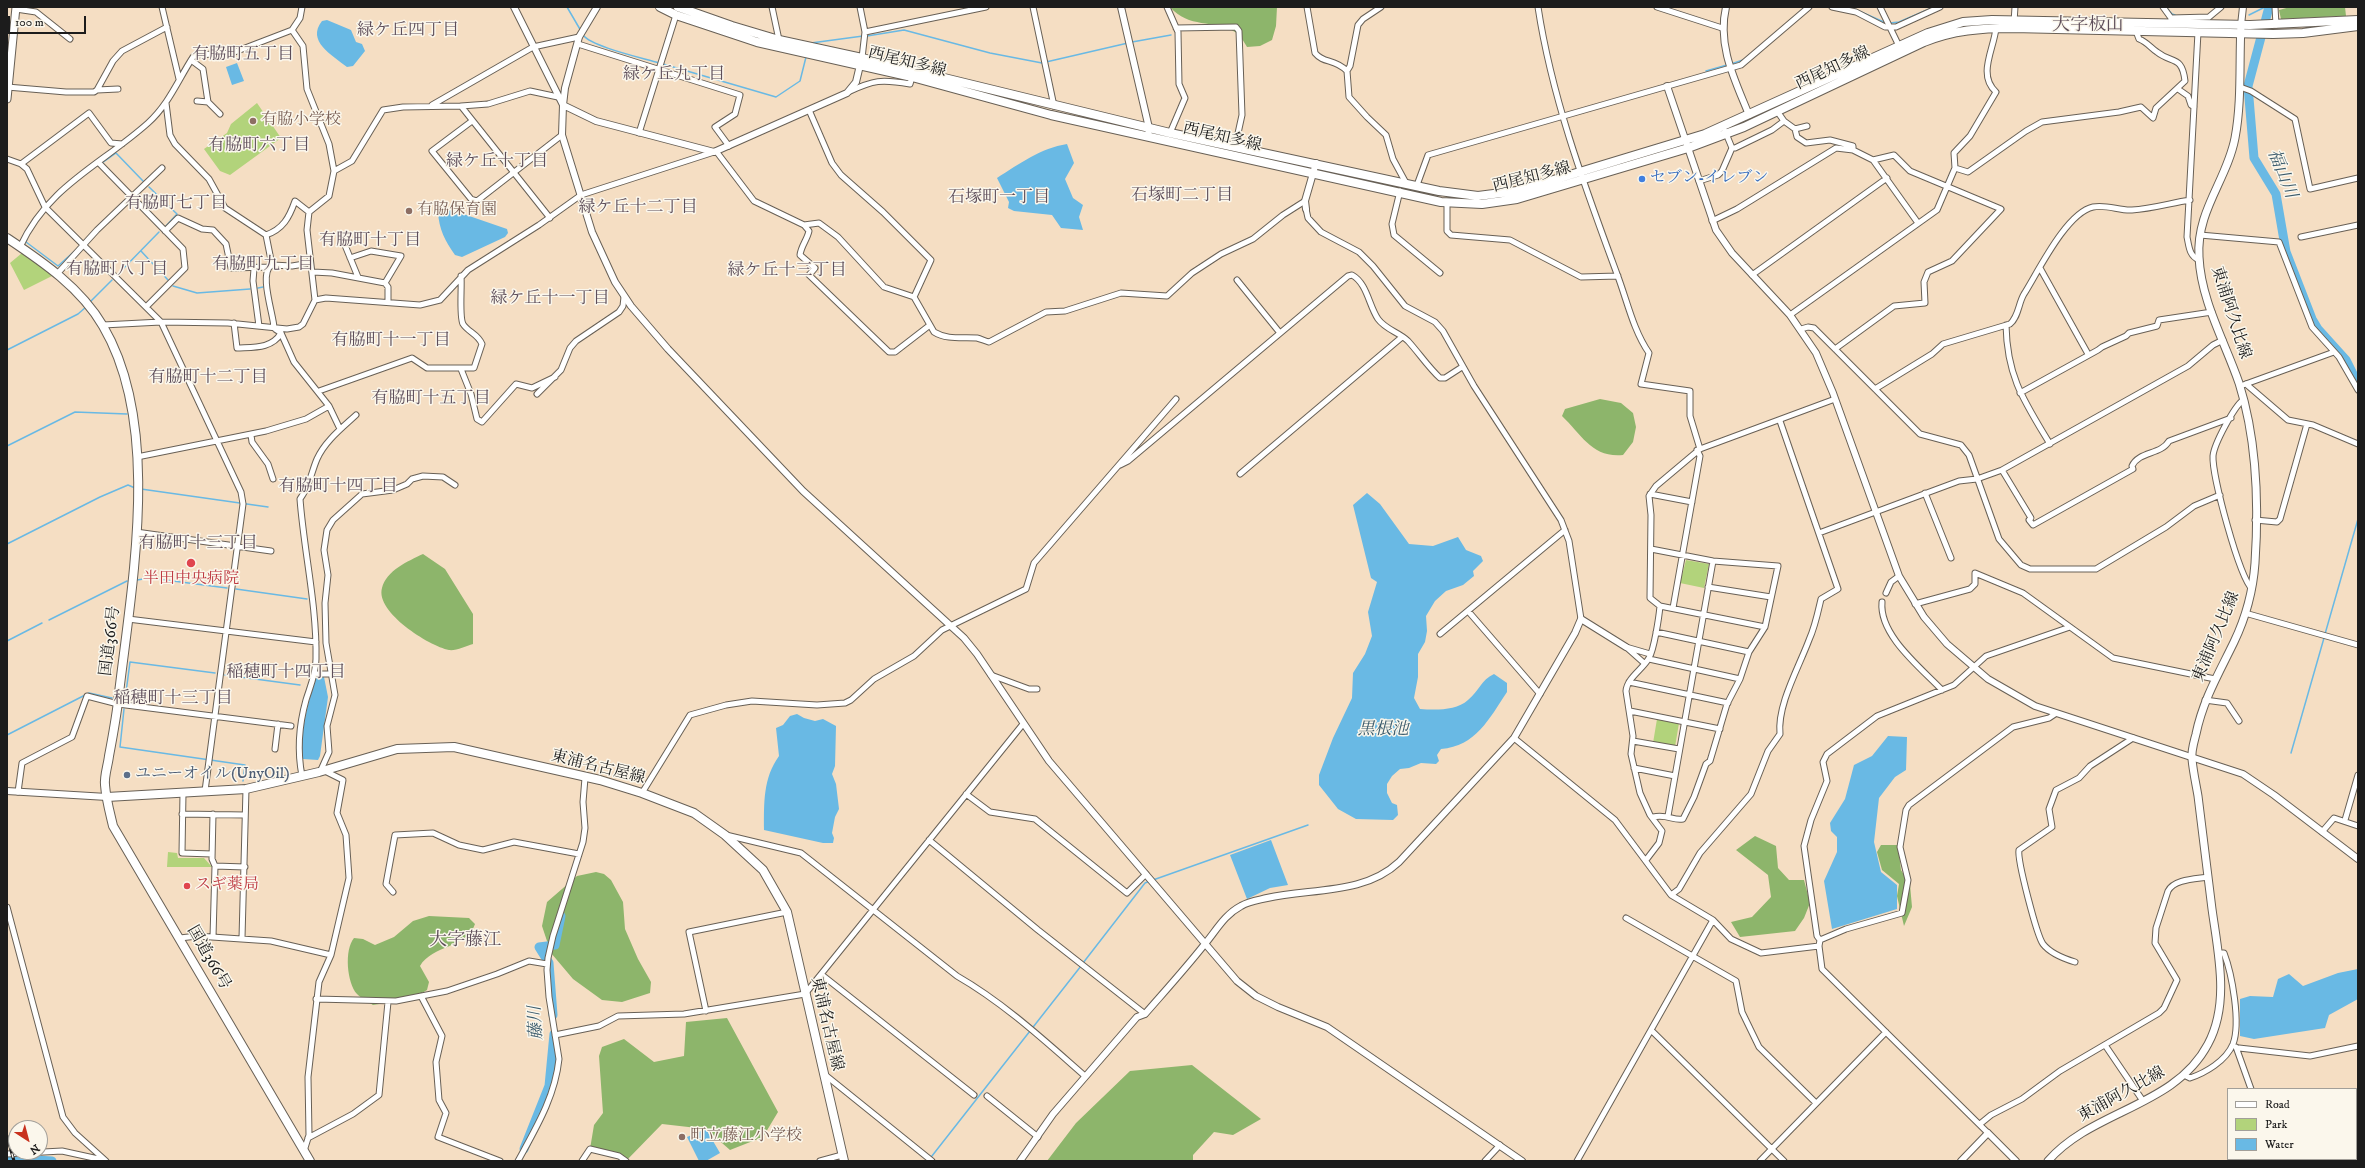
<!DOCTYPE html>
<meta charset="utf-8">
<style>
body{margin:0}
#map{position:relative;width:2365px;height:1168px;overflow:hidden;background:#f5dec3;font-family:"IM FELL DW Pica",serif}
canvas{display:block}
.frame{position:absolute;inset:0;border:8px solid #1c1c1c;pointer-events:none}
.legend{position:absolute;left:2227px;top:1088px;width:130px;height:72px;box-sizing:border-box;background:#fbf7ec;border:1px solid #a29f99;margin:0;padding:5px 7px;list-style:none;font-size:12px;color:#1c1c1c}
.legend li{display:flex;align-items:center;gap:8px;height:20px}
.legend b{width:20px;border:1px solid #a29f99}
.north{position:absolute;left:8px;top:1120px;width:40px;height:40px;box-sizing:border-box;background:#fbf7ec;border:1px solid #a29f99;border-radius:50%;rotate:144deg;font-size:11px;font-weight:700;line-height:16px;text-align:center;color:#1c1c1c}
.north::after{content:'';display:block;margin:auto;width:14px;height:18px;background:#c8321e;clip-path:polygon(50% 0,100% 100%,50% 72%,0 100%)}
.scale{position:absolute;left:8px;top:16px;width:78px;height:18px;box-sizing:border-box;border:2px solid #1c1c1c;border-top:0;padding-left:5px;font-size:12px;line-height:14px;white-space:nowrap;color:#1c1c1c;-webkit-text-stroke:3px #fbf7ec;paint-order:stroke}
</style>
<div id="map">
<canvas width="2365" height="1168"></canvas>
<div class="frame"></div>
<ul class="legend">
<li><b style="height:5px;background:#fff"></b>Road</li>
<li><b style="height:11px;background:#b2d37b"></b>Park</li>
<li><b style="height:11px;background:#69b9e4"></b>Water</li>
</ul>
<div class="north">N</div>
<div class="scale">100 m</div>
</div>
<script>
const g = document.querySelector('canvas').getContext('2d');
g.lineJoin = 'round';
function paint(path, color) { g.fillStyle = color; g.fill(path, 'evenodd'); }
function stroke(path, color, width, dash) { g.strokeStyle = color; g.lineWidth = width; g.lineCap = dash ? 'butt' : 'round'; g.setLineDash(dash || []); g.stroke(path); }
function write(font, color, halo, rows, align = 'center') {
  g.font = font + ' "IM FELL DW Pica","Noto Serif JP",serif'; g.lineWidth = 3; g.setLineDash([]); g.textBaseline = 'middle'; g.strokeStyle = halo; g.fillStyle = color; for (const [text, x, y, turn = 0] of rows) {
    g.save(); g.translate(x, y); g.rotate((+turn || 0) * Math.PI / 180); g.textAlign = isNaN(turn) ? turn : align; if (halo) g.strokeText(text, 0, 0); g.fillText(text, 0, 0); g.restore();
  }
}
paint(new Path2D(`
 M257 103 281 138 230 175 220 171 204 149 227 133 231 124Z
 M22 253 54 275 24 290 10 263Z
 M1686 560 1709 564 1704 588 1680 583Z
 M1657 719 1679 723 1675 747 1653 743Z
 M168 852 177 853 178 858H204L212 867H167Z`), '#b2d37b');
paint(new Path2D(`
 M1170 7H1277L1276 26 1272 40 1260 46 1247 47C1244 42 1240 35 1235 32 1213 19 1189 29 1170 7Z
 M2290 7H2345L2346 16 2281 19 2279 10Z
 M1600 399 1621 403 1633 413 1636 427 1633 442 1623 455C1592 458 1582 435 1562 416L1565 409Z
 M423 554 445 569 473 614V644C466 646 456 651 449 650 429 646 375 612 382 588 386 571 408 561 423 554Z
 M1755 836 1776 846 1778 868 1789 880H1804L1810 903 1804 918 1795 931 1740 937 1731 922 1752 917 1771 897 1768 875 1736 850Z
 M1881 845H1898L1901 870 1910 885 1912 907 1904 926 1897 896 1899 884 1882 870 1877 852Z
 M596 872 604 874 611 880 623 902 625 929 638 959 651 982 650 993 622 1002 602 1000 573 979 551 953 542 926 547 902 577 876Z
 M429 916 469 918 475 924C467 948 432 945 420 966L429 982 427 990 412 999 373 1005C368 1002 361 998 357 994 347 983 344 950 354 938L363 939 375 945 394 937 413 921Z
 M727 1018 778 1112 763 1137 730 1150 706 1129 662 1124 626 1161 590 1149 594 1125 603 1113 599 1056 602 1047 624 1039 654 1062 684 1056 686 1022Z
 M1192 1065 1261 1119 1233 1135 1214 1132 1193 1155V1161H1047L1076 1123 1130 1071Z`), '#8db56b');
paint(new Path2D(`
 M327 20 351 30 356 42 362 44 365 51 353 66 347 67C332 55 306 41 322 21Z
 M237 63 244 81 232 85 226 67Z
 M1067 144 1074 163 1065 179 1073 198 1083 205 1079 217 1083 230 1061 228 1052 215 1014 211 1008 208 1009 202 997 178C1019 164 1041 148 1067 144Z
 M446 208 507 229 508 233 505 237 462 257 455 255C445 241 439 229 438 212Z
 M1367 493 1380 504 1409 544 1433 546 1458 537 1466 550 1481 556 1483 561 1473 571 1474 576 1463 585 1446 591 1435 601 1426 616 1427 631 1425 642 1418 654V677L1414 698 1420 709C1435 710 1456 711 1468 700 1479 691 1481 680 1494 674L1507 683V692C1489 719 1476 746 1441 749L1437 755 1439 761 1436 764 1421 763 1409 768 1400 769 1392 776 1387 784V793L1392 803 1397 805 1398 815 1393 820 1356 819 1338 809 1319 785V775L1333 738 1352 698 1353 673 1365 654 1372 636 1368 612 1377 582 1371 578 1353 505Z
 M324 677 328 697 320 756 318 760 303 759C299 734 308 703 316 678Z
 M797 714 804 718 815 721 823 719 836 726 835 766 832 774 836 784 839 809 835 817 832 833 834 838 833 843H823L764 830C764 803 763 778 779 756L776 728 783 725 790 716Z
 M1888 736 1907 737 1906 770 1895 777 1879 798 1874 842 1881 872 1897 885V909L1832 929 1824 881 1837 852V837L1831 831 1830 823 1845 799 1854 765 1872 756Z
 M1271 840 1288 885 1270 888 1247 899 1230 855Z
 M2358 969V999L2329 1015 2325 1028 2254 1039 2240 1036V999L2250 996 2273 997 2278 979 2289 974 2303 986 2338 973Z
 M706 1129 720 1153 706 1161H699L687 1137Z`), '#69b9e4');
stroke(new Path2D(`
 M567 7 581 31
 M1850 7 1886 23
 M2166 7 2172 14 2175 15
 M2249 15 2265 7
 M1788 22 1805 7
 M1890 23 1899 22 1934 7
 M583 35C592 47 643 58 659 63
 M867 36 904 30 990 53 1042 63
 M1132 42 1171 35
 M811 43 863 36
 M1046 62 1128 43
 M663 64 776 97 800 81 806 57
 M1731 64 1743 60
 M1706 71 1727 65
 M102 163 116 153 143 181
 M90 171 98 165
 M149 187 177 214 166 226
 M58 198 64 192
 M27 239 26 242 58 266 78 248
 M141 251 168 280
 M118 274 159 232
 M173 286 197 293 250 289
 M258 288 263 287
 M90 302 112 280
 M7 350 78 314 86 307
 M7 446 75 412 127 414
 M141 489 268 507
 M7 544 100 497 128 485 135 488
 M137 580 150 578 227 588
 M236 589 307 599
 M49 620 127 581
 M2325 634 2358 519
 M7 641 42 623
 M225 675 300 685
 M125 700 130 662 215 673
 M124 709 120 747 245 765 243 781
 M7 735 89 693 112 698
 M2291 753 2324 638
 M1153 880 1308 825
 M1083 963 1145 883 1150 881
 M928 1161 1081 966`), '#69b9e4', 1.5);
stroke(new Path2D(`
 M2269 7 2248 86 2254 158 2276 194 2286 252 2312 319 2318 329 2346 360 2358 384
 M553 1015 549 963 539 947 555 945 561 916
 M524 1149 549 1086 554 1034
 M7 1158 52 1161`), '#69b9e4', 9);
const minor = new Path2D(`
 M162 7 179 79
 M772 7 779 40
 M860 7 865 32 862 58
 M1033 7 1054 106
 M1167 7 1178 32 1179 84 1185 98 1170 133
 M1307 7 1315 53C1324 64 1334 58 1347 71
 M1381 7 1363 19 1358 25 1350 66 1347 71 1349 97 1367 117 1386 135 1393 159 1406 183
 M1538 7C1552 99 1585 187 1617 274 1627 300 1633 330 1649 353L1641 384 1690 391V416L1700 449
 M1657 7 1722 28
 M1832 7 1856 12 1885 27H1896L1940 7
 M1880 7 1899 46
 M2163 7 2171 18
 M2275 7 2276 25
 M16 9 36 12 70 39
 M2014 22 2015 7
 M2171 23V18L2209 17 2221 7
 M1176 28 1236 27 1239 31 1242 115 1235 147
 M865 32 986 7
 M2198 32 2187 237C2189 246 2189 256 2199 260
 M578 44 740 95 735 114 715 127 729 146
 M191 60 203 69 208 102 220 114
 M7 87 66 92H94L97 90 113 61 122 51 167 27
 M2240 87 2251 91 2295 119 2310 189 2358 178
 M2178 89 2188 96 2191 105 2194 107
 M97 90 118 89
 M848 92C874 80 881 79 910 84L912 77
 M197 101 208 102
 M166 103 170 135 175 144 209 179 225 208 266 235C283 229 289 218 295 201L309 212
 M432 105 533 47 579 37
 M461 106 488 104 530 91 558 97
 M809 110 832 163 841 175 883 212 931 260 914 297
 M1777 111 1784 121
 M472 121 432 151 471 199 477 201 562 135
 M1795 129 1797 137 1806 143 1830 140 1853 146V150
 M639 133 676 15
 M1732 148H1735L1772 130 1784 121 1795 129 1807 126
 M716 151 754 201 804 225 809 231C807 240 801 246 800 255L815 268 809 275 889 352H895L930 325
 M7 159 21 164 27 169 45 207 161 322 241 492 243 504 205 791
 M98 162 183 249 185 268 146 307
 M21 164 89 113 111 143 122 144
 M1955 168 1968 172 2026 131 2042 122 2119 112 2141 107 2153 118 2156 108 2185 81C2182 55 2172 64 2157 52 2151 48 2147 42 2139 39L2136 31
 M334 171 352 161 383 110 403 107 461 106 550 218
 M1699 181 1718 175 1722 171 1732 148 1725 131
 M1417 185 1428 155 1741 65 1809 7
 M1400 191 1392 224 1394 235 1440 273
 M1447 202V231L1451 235 1510 240 1581 277 1618 276
 M1306 209 1308 218 1321 232 1359 252 1373 266 1405 306 1435 322 1443 331 1474 386 1561 520 1569 541 1581 619
 M1712 221 1737 209 1836 148 1853 150 1873 160 1918 223
 M804 225 819 223 838 237 884 287 914 297 934 332C947 340 962 337 977 338 981 339 985 341 989 342L1046 312 1065 311 1121 293 1167 296 1192 273 1221 254 1253 239 1283 215 1305 201
 M165 231 178 218 202 229 213 230 226 244 231 268 269 267
 M266 235 272 265C258 272 274 316 274 328
 M2200 235 2279 242 2312 327 2339 357 2358 390
 M2301 237 2358 225
 M342 238 358 277
 M20 247C48 186 101 165 148 123 169 104 178 80 193 57L196 55 232 53 292 30 300 18 302 7
 M350 258 371 251 401 256 385 283 388 287V302
 M272 265 292 266 310 263
 M2040 268 2088 354
 M254 269 253 281 259 326
 M313 272 332 273 385 283
 M57 274 97 230 162 168
 M1752 275 1887 178
 M1237 280 1280 333
 M315 300 326 298 420 305 440 300 468 270 539 225 581 195 714 152
 M1790 315 1937 210 1955 168 1954 153 1970 136 1996 92C1977 75 1994 49 1996 28
 M234 323 237 348C253 347 272 349 281 333
 M103 325 161 322 228 323 287 329 299 327 303 324 315 300 307 230 309 212 329 196 334 171 329 144 307 89 303 46 292 30
 M2006 325C2007 377 2024 401 2050 444
 M275 329 281 333 294 362 329 406 340 429
 M1801 329 1808 327 1814 328 1920 434 1961 445 1969 455 1999 539 2021 565 2030 569H2096L2166 527 2194 506 2220 495
 M1835 349 1894 306 1925 303 1924 282 1928 272 1952 261 2001 209 1910 171 1894 155 1873 160
 M461 369 471 394 477 419 482 422 516 384 532 388 555 377
 M2246 384 2288 420 2313 425 2358 444
 M2243 385 2334 352
 M1875 389 1932 354 1943 344 2010 324C2019 316 2018 304 2024 294 2038 272 2066 213 2093 207 2106 204 2120 211 2132 210 2151 209 2171 203 2190 200
 M319 391 412 358 427 368H474L482 344C478 334 468 332 463 324 459 317 462 286 461 276
 M2020 393 2098 350 2102 347 2126 336 2129 333 2157 326 2159 320 2212 312
 M537 394 561 370 570 348 576 341 619 312 623 306 624 297
 M2243 400C2234 407 2214 444 2213 456 2212 476 2239 576 2252 589
 M251 435 252 442 268 464 273 479
 M137 457 266 431 306 419 329 406
 M1120 465 1128 461 1348 276 1352 275C1367 283 1369 306 1378 319 1386 330 1399 332 1408 341 1419 353 1428 367 1440 378H1445L1462 367
 M2002 470 2031 518 2029 520 2033 525 2133 469 2132 466C2139 451 2161 455 2169 441L2231 418
 M1240 474 1402 337
 M1925 493 1951 558
 M1650 494 1692 502
 M2255 520 2277 522 2280 519 2307 424
 M136 532 271 551
 M1819 533 1959 481 1977 479 2002 470 2188 366 2213 345 2223 340
 M1651 549 1713 561 1778 566 1765 627 1749 652 1740 679 1727 704 1710 761 1706 764 1694 797 1683 819C1673 821 1668 814 1653 817
 M1708 587 1771 597
 M1886 593 1891 582 1899 576
 M1882 602C1879 635 1920 667 1942 690
 M1915 604 1970 589 1975 584V573L2023 593 2113 658 2215 679
 M1660 606 1765 627
 M1673 608 1700 456 1697 450
 M1468 611 1540 694
 M2245 613 2358 645
 M128 619 316 642
 M1656 632 1749 652
 M1440 634 1565 530
 M1626 647 1650 654
 M1626 647 1644 663
 M1649 659 1740 679
 M315 674H330
 M991 675 1029 689H1037
 M1629 682 1728 703
 M2205 700 2227 703 2239 721
 M1630 711 1720 729
 M1514 738 1615 820 1671 895 1713 920 1731 939 1761 953 1819 946
 M1633 741 1679 749
 M275 749 278 724
 M1634 768 1675 776
 M320 772 329 752 327 726 335 695 326 643 325 603 328 575 324 550 327 530 333 520 362 494 393 490 407 484 412 479 423 476 443 477 455 485
 M302 776C297 750 299 725 306 700 310 687 316 674 316 659 317 605 304 552 300 499 310 486 311 473 317 459 325 441 342 428 356 415
 M18 792 22 763 72 737 87 696 118 704 291 726
 M183 793 182 853 212 854
 M642 793 690 715 726 705 752 701 817 705 845 703 851 700 874 679 914 656 942 630 1026 589 1034 563 1176 399
 M966 794 990 812 1035 819 1127 893 1146 874
 M182 814 245 815
 M213 814 212 859 215 866 213 937
 M1668 816 1713 561
 M2345 820 2358 775
 M2322 832 2334 818 2358 826
 M726 835 801 853 957 976C1004 1003 1045 1041 1085 1076
 M929 840 1038 930 1145 1014
 M1646 860 1659 843 1662 831 1650 815 1640 793 1631 754 1633 736 1626 691C1627 678 1643 669 1649 658 1654 650 1659 617 1660 606L1650 598 1651 515 1649 496 1656 486 1700 449 1835 399
 M215 866 245 867
 M393 892 386 884 395 835 433 833 459 845 483 850 514 842 579 854
 M1671 895 1679 889 1700 853 1751 794 1768 751 1780 734C1777 705 1799 667 1809 640 1815 627 1818 612 1821 599L1838 589 1780 421
 M7 907 63 1117 75 1133 106 1161
 M1626 918 1736 981 1742 1012 1759 1047 1816 1103
 M180 938 197 936 271 941 331 955
 M242 938 246 789
 M1820 940 1846 929 1902 913 1908 880 1900 847 1906 810 1909 805 2013 727 2049 718 2055 714
 M2075 962C2065 959 2050 953 2043 944 2037 936 2017 860 2019 850L2052 827 2049 809 2056 790 2079 778 2090 766 2133 738
 M822 975 974 1095
 M421 996 442 1036 436 1062 439 1100 446 1113 438 1137 500 1161
 M316 999 396 1001 447 991 497 974 529 961 547 964
 M706 1011 689 932 787 912
 M1651 1030 1784 1161
 M555 1035 599 1026 618 1016 684 1014 805 994 1023 724
 M2105 1045 2143 1101
 M2236 1047 2251 1089
 M2239 1048 2310 1056 2358 1046
 M824 1074 932 1161
 M2184 1075 2190 1078C2205 1073 2226 1061 2233 1044 2241 1023 2232 974 2224 953H2218
 M987 1096 1038 1137
 M1980 1124 1991 1115 2022 1099 2060 1071 2159 1013 2164 1008 2177 980 2155 943 2156 928 2168 891C2174 879 2196 879 2208 877
 M1988 1133 1822 969 1819 946 1820 940 1817 936 1804 846 1811 820 1827 781 1823 762 1827 754 1877 716 1954 685 1986 656 2070 627
 M308 1138 353 1114 379 1095 388 1002
 M304 1151 309 1135 308 1077 319 982 331 955 349 878 346 835 337 813 343 780 325 771
 M7 1154 62 1151 103 1160
 M2273 1159V1161
 M518 1161C536 1128 555 1097 559 1059L549 997 547 970 548 958 553 936 583 842 585 828 583 802 585 778
 M582 1161 590 1149 619 1156 626 1161
 M820 1161 842 1155
 M1485 1161 1500 1145
 M1577 1161 1713 920
 M1760 1161 1886 1032`);
const tertiary = new Path2D(`
 M514 7 563 105 562 135 592 232 615 282 631 306 668 349 803 491 964 638 977 654 1049 761 1237 981 1256 996 1278 1007 1327 1027 1522 1161
 M597 7 579 37 565 88 563 105 596 121 714 152 847 93 856 82 861 61
 M1121 7 1149 128 1148 137
 M1726 7C1717 46 1735 80 1749 115
 M2241 25 2243 7
 M1667 86 1716 230 1732 253 1790 315 1816 353 1833 393 1899 576 1924 617 1947 644 1988 679 2035 706 2243 774 2274 795 2358 859
 M1306 209 1305 201 1316 163
 M7 791 107 797
 M1020 1161 1053 1114 1137 1017 1145 1014C1165 991 1185 969 1204 945 1216 931 1224 915 1241 906 1249 901 1259 900 1267 898 1311 888 1364 895 1399 862L1514 738 1575 633 1581 619 1626 647
 M1961 1161 1988 1133 2016 1161`);
const secondary = new Path2D(`
 M7 99 16 7
 M2048 1161C2092 1110 2175 1107 2208 1044 2230 1003 2218 953 2212 909 2207 871 2203 834 2198 796 2196 784 2193 771 2192 759 2191 751 2194 742 2196 734 2203 700 2219 673 2234 642 2246 617 2253 591 2255 563 2259 503 2257 440 2239 383 2225 342 2201 301 2199 257 2196 211 2227 180 2235 138 2242 101 2239 62 2241 25`);
const primary = new Path2D(`
 M660 7 676 15 757 42 912 77 1051 115 1441 202 1482 204 1517 199 1688 148 1744 127 1924 42C1953 30 1981 28 2013 28L2273 34 2303 33 2358 26
 M678 7 732 26 779 40 862 58 1170 133 1439 191 1478 196 1517 191 1705 134 1928 33 1963 22 1992 20 2250 25 2358 20
 M107 797 246 789 319 772 397 749 454 747 600 780 642 793 694 813 725 835 763 870 787 912 844 1161`);
const trunk = new Path2D(`
 M7 238C43 262 81 288 103 326 162 426 132 582 119 693 117 714 113 735 109 756 108 765 104 776 105 785 106 799 110 813 113 826L310 1161`);
stroke(minor, '#686056', 7);
stroke(tertiary, '#686056', 8);
stroke(secondary, '#686056', 9);
stroke(primary, '#686056', 10);
stroke(trunk, '#686056', 10);
stroke(minor, '#fff', 5);
stroke(tertiary, '#fff', 6);
stroke(secondary, '#fff', 7);
stroke(primary, '#fff', 8);
stroke(trunk, '#fff', 8);
const rail = new Path2D(`
 M7 1136 14 1161`);
stroke(rail, '#1c1c1c', 3);
stroke(rail, '#fbf7ec', 1.5, [4.5]);
for (const [x, y, r, color] of [
 [253,121,4,"#8d6e63"],
 [1642,179,4,"#3f7fe0"],
 [409,211,4,"#8d6e63"],
 [191,563,5,"#e0444e"],
 [127,775,4,"#5c6f8a"],
 [187,886,4,"#e0444e"],
 [682,1137,4,"#8d6e63"]
]) { const dot = new Path2D(); dot.arc(x, y, r, 0, 2 * Math.PI); g.fillStyle = color; g.fill(dot); stroke(dot, '#fbf7ec', 1.5); }
write('16px', '#1c1c1c', '#fbf7ec', [
 ["西尾知多線",907,63,14],
 ["西尾知多線",1833,69,-25],
 ["西尾知多線",1222,138,13],
 ["西尾知多線",1532,178,-14],
 ["東浦阿久比線",2230,313,72],
 ["東浦阿久比線",2217,637,-67],
 ["国道366号",111,641,-83],
 ["東浦名古屋線",598,768,14],
 ["国道366号",208,958,60],
 ["東浦名古屋線",826,1024,77],
 ["東浦阿久比線",2122,1095,-29]
]);
write('16px', '#785e54', '#fbf7ec', [
 ["有脇小学校",261,121],
 ["有脇保育園",417,211],
 ["町立藤江小学校",690,1137]
], 'left');
write('16px', '#366cbe', '#fbf7ec', [
 ["セブン-イレブン",1650,179]
], 'left');
write('16px', '#be3a42', '#fbf7ec', [
 ["半田中央病院",191,580],
 ["スギ薬局",195,886,"left"]
]);
write('16px', '#4e5e75', '#fbf7ec', [
 ["ユニーオイル(UnyOil)",135,775]
], 'left');
write('17px', '#5d4d59', '#fbf7ec', [
 ["緑ケ丘四丁目",408,31],
 ["有脇町五丁目",243,55],
 ["緑ケ丘九丁目",674,75],
 ["有脇町六丁目",259,146],
 ["緑ケ丘十丁目",497,162],
 ["石塚町二丁目",1182,196],
 ["石塚町一丁目",999,198],
 ["有脇町七丁目",176,204],
 ["緑ケ丘十二丁目",638,208],
 ["有脇町十丁目",370,241],
 ["有脇町九丁目",263,265],
 ["有脇町八丁目",117,270],
 ["緑ケ丘十三丁目",787,271],
 ["緑ケ丘十一丁目",550,299],
 ["有脇町十一丁目",391,341],
 ["有脇町十二丁目",208,378],
 ["有脇町十五丁目",431,399],
 ["有脇町十四丁目",338,487],
 ["有脇町十三丁目",198,544],
 ["稲穂町十四丁目",286,673],
 ["稲穂町十三丁目",173,699]
]);
write('italic 17px', '#3b5b6c', '#fbf7ec', [
 ["福山川",2281,174,68],
 ["黒根池",1383,730],
 ["藤川",537,1023,-93]
]);
write('18px', '#5d4d59', '#fbf7ec', [
 ["大字板山",2088,26],
 ["大字藤江",465,941]
]);
</script>
